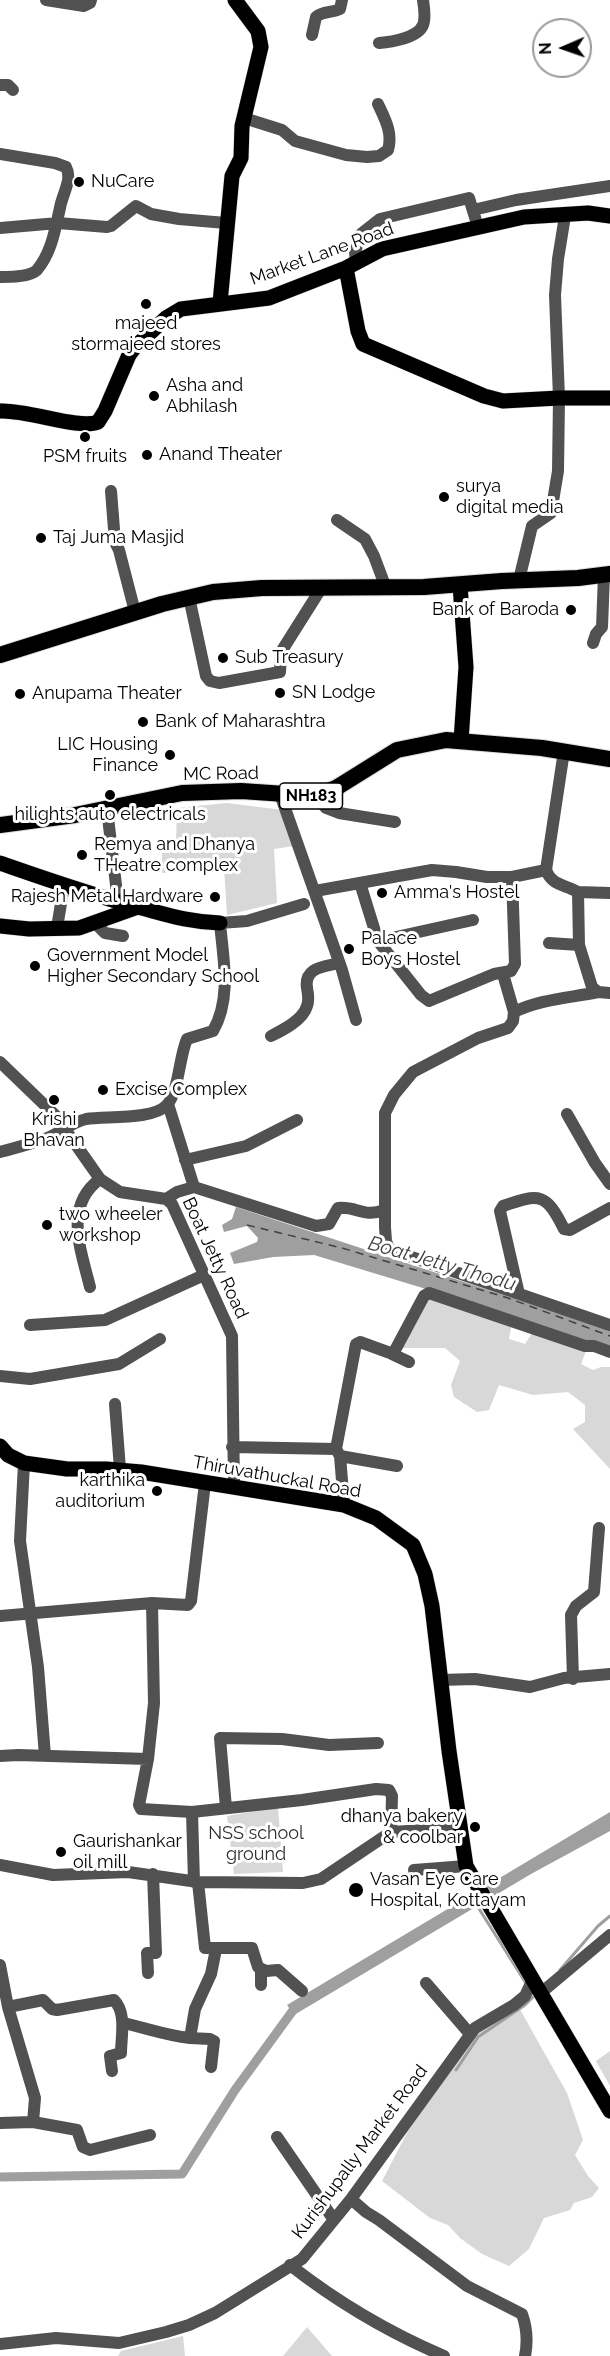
<!DOCTYPE html>
<style>
body{margin:0}
#map{position:relative;width:610px;height:2356px;overflow:hidden;background:#fff;font-family:Raleway,sans-serif}
canvas{display:block}
.north{position:absolute;left:532px;top:18px;width:60px;height:60px;box-sizing:border-box;background:#fff;border:2px solid #999;border-radius:50%;rotate:268deg;font-size:16px;font-weight:700;line-height:24px;text-align:center;color:#000}
.north::after{content:'';display:block;margin:auto;width:21px;height:27px;background:#000;clip-path:polygon(50% 0,100% 100%,50% 72%,0 100%)}
</style>
<div id="map">
<canvas width="610" height="2356"></canvas>
<div class="north">N</div>
</div>
<script>
const g = document.querySelector('canvas').getContext('2d');
g.lineJoin = 'round';
function paint(path, color) { g.fillStyle = color; g.fill(path, 'evenodd'); }
function stroke(path, color, width, dash) { g.strokeStyle = color; g.lineWidth = width; g.lineCap = dash ? 'butt' : 'round'; g.setLineDash(dash || []); g.stroke(path); }
function write(font, color, halo, rows, align = 'center') {
  g.font = font + ' Raleway,sans-serif'; g.lineWidth = 6; g.setLineDash([]); g.textBaseline = 'middle'; g.strokeStyle = halo; g.fillStyle = color; for (const [text, x, y, turn = 0] of rows) {
    g.save(); g.translate(x, y); g.rotate((+turn || 0) * Math.PI / 180); g.textAlign = isNaN(turn) ? turn : align; if (halo) g.strokeText(text, 0, 0); g.fillText(text, 0, 0); g.restore();
  }
}
paint(new Path2D(`
 M227 803 283 810 294 846 274 849 277 903 227 915 224 868 162 873V844L176 842 177 808Z
 M429 1296 512 1322 509 1339 525 1344 534 1330 587 1349 581 1364 593 1370 601 1367H610V1469L573 1429 585 1422V1405L568 1392 533 1395 499 1385 489 1410 477 1412 454 1397 451 1385 460 1361 445 1348H402Z
 M278 1807 283 1872 234 1874 227 1816Z
 M518 2006 567 2093 583 2140 575 2155 588 2176 599 2188 592 2197 574 2203 570 2210 544 2218 529 2249 509 2266 482 2254 460 2238 448 2225 430 2218 382 2181 408 2131 446 2075 487 2022Z
 M610 2051V2086L596 2061Z
 M307 2327 332 2356H283Z
 M183 2336 185 2356H118L121 2351Z`), '#d8d8d8');
paint(new Path2D(`
 M236 1207 610 1330V1350L469 1302 314 1255 273 1257 234 1264 230 1253 257 1242 258 1238 247 1226 224 1232 222 1225 232 1219Z
 M610 1812V1831L531 1874 294 2015 287 2005Z`), '#9f9f9f');
stroke(new Path2D(`
 M476 1904 527 1985
 M560 1970 598 1926 610 1916
 M456 2070 478 2037 525 2005 536 1994`), '#9f9f9f', 3);
stroke(new Path2D(`
 M0 2177 182 2174 235 2090 294 2009 299 2006`), '#9f9f9f', 9);
stroke(new Path2D(`
 M247 1225 342 1248 508 1298 610 1336`), '#404040', 1.5, [8, 6]);
const major = new Path2D(`
 M346 268 358 331 363 344 484 396 503 401 559 398H610
 M220 303 232 176 241 158 242 126 261 47 258 31 235 0
 M0 411C26 409 79 430 98 422L105 411 129 355 135 347 166 318 181 309 269 298 346 268 382 249 524 217 588 213 610 216
 M460 585 466 667 461 741
 M0 863C46 879 91 895 138 907 168 915 188 922 220 923
 M0 926 29 929 79 928 138 907
 M0 1446 8 1455 24 1463 67 1469H106L141 1472 344 1505 376 1518 413 1545 425 1574 432 1606 449 1751 466 1866 610 2111`);
const highway = new Path2D(`
 M0 655 162 604 213 592 262 588 424 587 502 581 578 578 610 574
 M0 825 75 815 182 793 241 791 315 796 336 788 397 750 446 740 542 748 610 759`);
stroke(major, '#dbdbdb', 16);
stroke(highway, '#dbdbdb', 18);
stroke(new Path2D(`
 M46 0 84 6 90 3 91 0
 M312 35 316 17C323 11 332 13 340 9L342 0
 M379 43C391 42 418 38 423 25 426 18 424 7 423 0
 M0 85H8L13 90
 M244 118 282 130 295 141 346 155 367 157 379 156 388 150C393 133 385 119 378 104
 M0 154 55 163 66 167C73 180 62 194 60 208 55 229 52 252 37 270 30 277 10 277 0 277
 M473 210 516 200 610 186
 M0 228 58 223 107 227 111 226 136 206 151 214 179 219 226 223
 M356 263 355 252 361 234 380 219 469 198 478 227
 M111 491 115 542 119 550 135 612
 M337 520 365 539 374 556 386 588
 M519 580 532 526 551 513 558 471 559 398 555 295 558 259 565 216
 M189 597 206 676 210 681 219 683 280 672 281 652 322 587
 M593 643 596 634 602 627 604 575
 M564 751 546 870C552 886 564 884 578 892L579 945 592 987 598 992 610 993
 M280 794 342 970 356 1020
 M315 796 326 808 339 813 395 822
 M107 809 118 902
 M360 883 378 941 421 995 429 1001 494 974 511 971 515 964 512 877
 M315 891 432 870 456 872 487 877H512L546 870
 M578 892 610 893
 M95 923 105 933 123 936
 M57 928 64 885
 M378 941 473 920
 M549 943 579 945
 M503 974 514 1012
 M598 992C569 998 541 999 514 1012L513 1021 508 1028 478 1038 413 1072 394 1095 385 1113V1227L386 1241 389 1249 394 1251 610 1325
 M271 1036C283 1030 303 1020 307 1006 309 1001 308 993 307 988 304 967 324 967 339 963
 M0 1062 55 1115 100 1179 120 1192 166 1199 172 1204 232 1336 234 1487
 M168 1104 194 1187
 M567 1114 595 1163 610 1184
 M0 1152C15 1148 30 1144 45 1139 59 1134 72 1122 86 1119 107 1116 153 1120 167 1105 179 1091 179 1057 187 1039L213 1031C232 998 223 958 220 923L247 921 304 904
 M185 1160 246 1146 297 1120
 M166 1199 177 1192 194 1187 316 1226 329 1224 338 1208C357 1206 364 1218 384 1210
 M90 1287C81 1250 63 1206 100 1179
 M519 1294 500 1211 503 1206C540 1193 546 1193 564 1229L570 1230 610 1208
 M30 1325 105 1320 204 1275
 M392 1354 409 1362
 M0 1376 30 1379 119 1364 160 1339
 M115 1404 120 1469
 M232 1447 336 1449 340 1456 397 1466
 M336 1449 356 1344 360 1342 393 1354 424 1296 429 1293 585 1346H594L610 1352
 M340 1456 344 1505
 M24 1463 20 1541 38 1667 45 1756
 M152 1603 154 1703 148 1759 139 1805 141 1809 192 1812 302 1800 376 1789 389 1790 392 1796 391 1832
 M0 1616 152 1603 188 1605 191 1601 205 1483
 M573 1679 571 1615 576 1606 594 1592 599 1528
 M440 1680 475 1679 530 1687 564 1678 610 1674
 M0 1756 18 1755 148 1759
 M226 1808 220 1738 282 1739 329 1745 378 1743
 M192 1812 194 1882
 M0 1865 53 1875 128 1872 198 1882 303 1883 321 1879 391 1832 460 1828
 M414 1870 466 1866
 M198 1882 205 1948H252L258 1967 266 1971 278 1970 302 1991
 M0 1965 8 2007 35 2098 33 2122 0 2123
 M148 1973 147 1953H156L153 1874
 M426 1983 470 2034
 M261 1985V1969
 M542 1992 610 1935
 M8 2007 43 2000 52 2009 57 2010 114 2000C127 2013 121 2037 121 2053L110 2056 112 2071
 M123 2023C147 2028 164 2035 190 2038L195 2009 211 1974 216 1949
 M190 2038 210 2039 214 2041 211 2067
 M33 2122 77 2130 83 2147 90 2150 150 2135
 M277 2137 334 2220
 M351 2199 366 2212 379 2220 467 2286 522 2314C527 2328 528 2341 525 2356
 M290 2265C336 2301 390 2333 444 2356
 M0 2344 56 2338 119 2343 166 2332 189 2325 215 2313 302 2259 351 2199 475 2028 514 2005 525 1996 533 1979`), '#515151', 12);
stroke(major, '#000', 15);
stroke(highway, '#000', 16);
for (const [x, y, r, color] of [
 [79,182,6,"#000"],
 [146,304,6,"#000"],
 [154,396,6,"#000"],
 [85,437,6,"#000"],
 [147,455,6,"#000"],
 [444,497,6,"#000"],
 [41,538,6,"#000"],
 [571,610,6,"#000"],
 [223,658,6,"#000"],
 [280,693,6,"#000"],
 [20,694,6,"#000"],
 [143,722,6,"#000"],
 [170,755,6,"#000"],
 [110,795,6,"#000"],
 [82,855,6,"#000"],
 [382,893,6,"#000"],
 [215,897,6,"#000"],
 [349,949,6,"#000"],
 [35,966,6,"#000"],
 [103,1090,6,"#000"],
 [54,1100,6,"#000"],
 [47,1225,6,"#000"],
 [157,1491,6,"#000"],
 [475,1827,6,"#000"],
 [61,1852,6,"#000"],
 [356,1890,8,"#000"]
]) { const dot = new Path2D(); dot.arc(x, y, r, 0, 2 * Math.PI); g.fillStyle = color; g.fill(dot); stroke(dot, '#fff', 2); }
for (const [x, y, w] of [
 [311,796,63]
]) { const box = new Path2D(); box.roundRect(x - w / 2, y - 13, w, 26, 4.5); g.fillStyle = '#fff'; g.fill(box); stroke(box, '#000', 1.5); }
write('bold 16px', '#000', null, [
 ["NH183",311,796]
]);
write('18px', '#000', '#fff', [
 ["NuCare",91,182],
 ["majeed",146,324,"center"],
 ["stormajeed stores",146,345,"center"],
 ["Asha and",166,386],
 ["Abhilash",166,407],
 ["Anand Theater",159,455],
 ["PSM fruits",85,457,"center"],
 ["surya",456,487],
 ["digital media",456,508],
 ["Taj Juma Masjid",53,538],
 ["Bank of Baroda",559,610,"right"],
 ["Sub Treasury",235,658],
 ["SN Lodge",292,693],
 ["Anupama Theater",32,694],
 ["Bank of Maharashtra",155,722],
 ["LIC Housing",158,745,"right"],
 ["Finance",158,766,"right"],
 ["hilights auto electricals",110,815,"center"],
 ["Remya and Dhanya",94,845],
 ["THeatre complex",94,866],
 ["Amma's Hostel",394,893],
 ["Rajesh Metal Hardware",203,897,"right"],
 ["Palace",361,939],
 ["Boys Hostel",361,960],
 ["Government Model",47,956],
 ["Higher Secondary School",47,977],
 ["Excise Complex",115,1090],
 ["Krishi",54,1120,"center"],
 ["Bhavan",54,1141,"center"],
 ["two wheeler",59,1215],
 ["workshop",59,1236],
 ["karthika",145,1481,"right"],
 ["auditorium",145,1502,"right"],
 ["dhanya bakery",463,1817,"right"],
 ["& coolbar",463,1838,"right"],
 ["Gaurishankar",73,1842],
 ["oil mill",73,1863],
 ["Vasan Eye Care",370,1880],
 ["Hospital, Kottayam",370,1901]
], 'left');
write('18px', '#000', '#fff', [
 ["Market Lane Road",322,254,-20],
 ["MC Road",221,774,-1],
 ["Boat Jetty Road",215,1258,65],
 ["Thiruvathuckal Road",277,1477,10],
 ["Kurishupally Market Road",360,2152,-53]
]);
write('18px', '#2f2f2f', '#fff', [
 ["NSS school",256,1834],
 ["ground",256,1855]
]);
write('italic 20px', '#404040', '#fff', [
 ["Boat Jetty Thodu",442,1264,16]
]);
</script>
